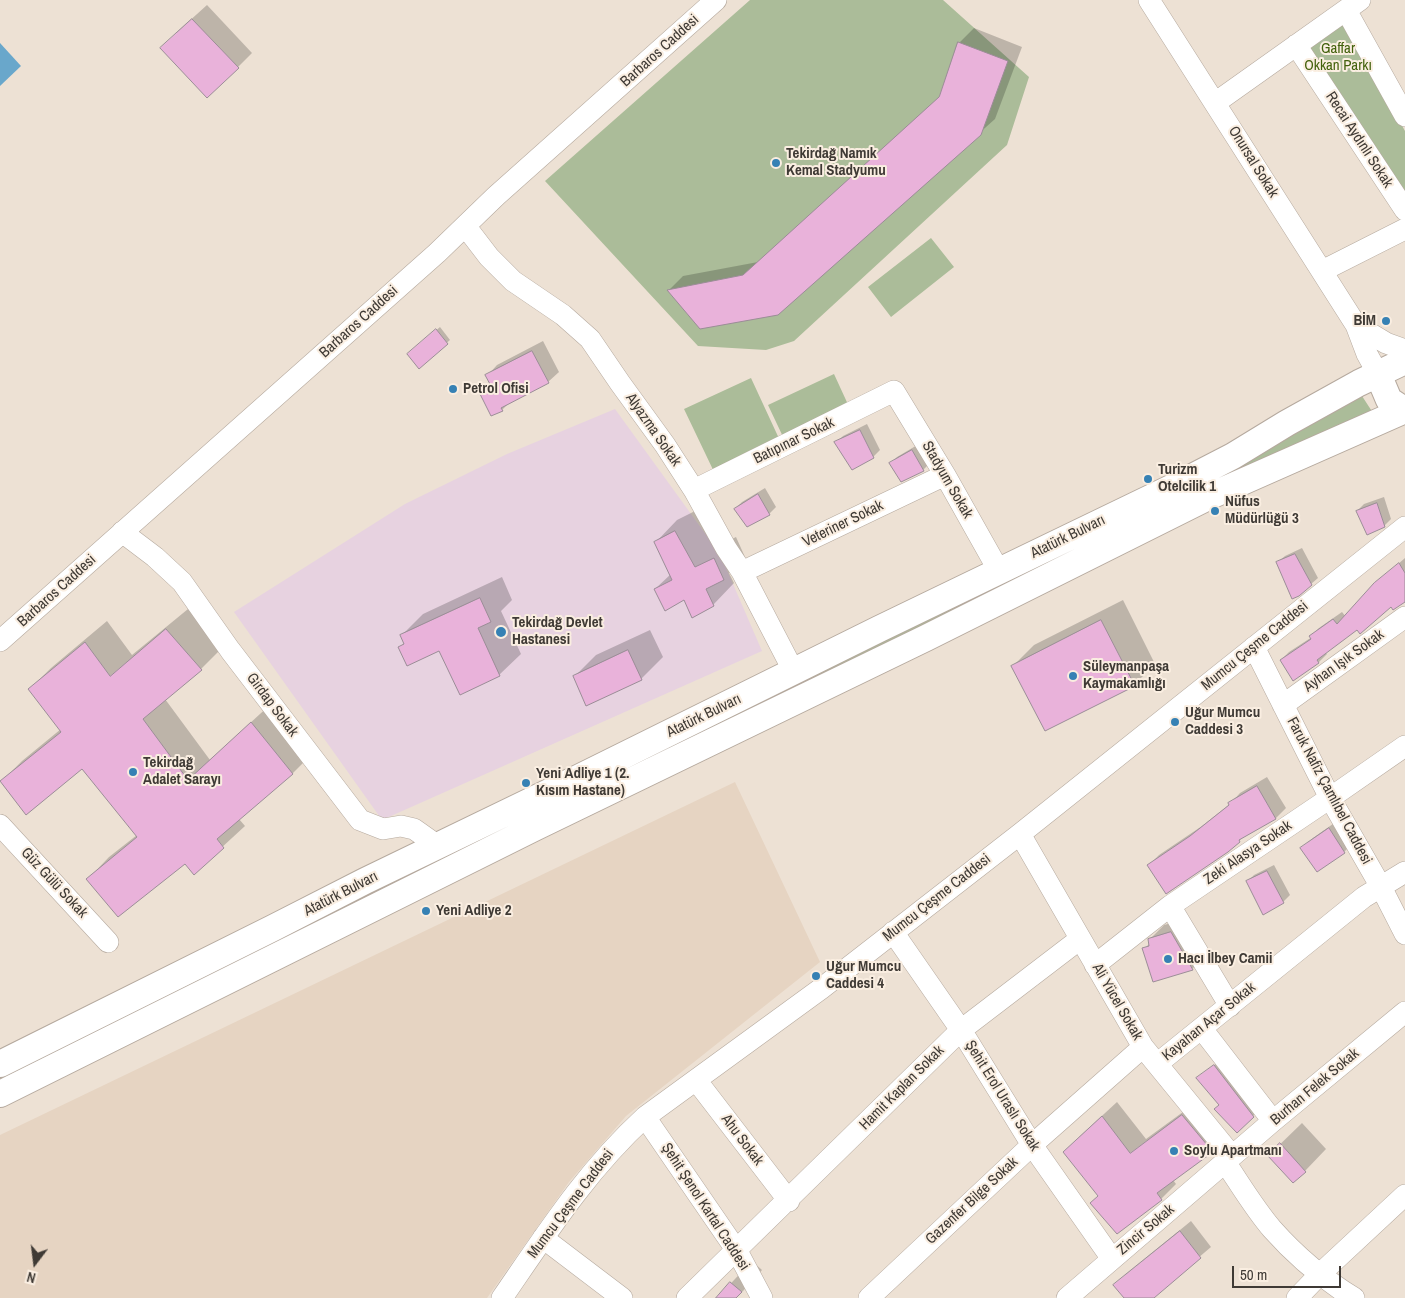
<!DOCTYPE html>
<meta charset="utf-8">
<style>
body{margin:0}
#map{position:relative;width:1405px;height:1298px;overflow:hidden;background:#ede1d4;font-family:"Archivo Narrow",sans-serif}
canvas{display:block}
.north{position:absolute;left:10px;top:1238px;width:50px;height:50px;-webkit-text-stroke:4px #faeee1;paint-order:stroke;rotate:195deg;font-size:14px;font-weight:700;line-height:20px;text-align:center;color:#3f3a35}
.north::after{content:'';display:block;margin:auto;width:18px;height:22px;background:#3f3a35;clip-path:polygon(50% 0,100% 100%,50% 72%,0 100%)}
.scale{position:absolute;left:1232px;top:1266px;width:109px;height:22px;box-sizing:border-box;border:2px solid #3f3a35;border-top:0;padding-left:6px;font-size:15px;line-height:18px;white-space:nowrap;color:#3f3a35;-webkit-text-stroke:4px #faeee1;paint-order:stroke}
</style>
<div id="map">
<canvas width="1405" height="1298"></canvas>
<div class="north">N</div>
<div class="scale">50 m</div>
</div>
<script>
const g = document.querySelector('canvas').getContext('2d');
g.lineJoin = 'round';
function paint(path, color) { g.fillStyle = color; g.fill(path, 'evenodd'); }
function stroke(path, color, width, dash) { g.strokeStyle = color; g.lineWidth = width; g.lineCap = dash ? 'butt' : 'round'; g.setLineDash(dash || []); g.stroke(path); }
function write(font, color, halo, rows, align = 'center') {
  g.font = font + ' "Archivo Narrow",sans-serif'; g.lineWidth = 4; g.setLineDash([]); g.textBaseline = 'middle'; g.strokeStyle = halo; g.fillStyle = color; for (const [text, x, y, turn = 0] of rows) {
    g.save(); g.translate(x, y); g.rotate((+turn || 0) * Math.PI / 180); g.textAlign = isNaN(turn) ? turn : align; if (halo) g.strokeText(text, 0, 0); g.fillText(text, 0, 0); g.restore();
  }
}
paint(new Path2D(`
 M735 782 820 962 626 1116 569 1182 487 1298H0V1135Z`), '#e6d4c2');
paint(new Path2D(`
 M615 409 720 554 762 651 382 820 234 612 405 504 507 454Z`), '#e7d2e0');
paint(new Path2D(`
 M750 0H943L1029 77 1007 145 794 341 766 350 698 346 545 181Z
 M1343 21 1405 131V200L1306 50Z
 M931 238 954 267 891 317 868 287Z
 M834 374 851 411 785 441 768 405Z
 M751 378 782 445 716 476 684 409Z
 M1362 396 1375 416 1267 461 1164 498Z
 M1035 563 1040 571 721 726 716 718Z`), '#abbc99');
paint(new Path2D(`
 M0 43 21 66 0 86Z`), '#69a7cb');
paint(new Path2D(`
 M207 5 252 53 238 67 176 33Z
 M974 28 1022 47 995 119 778 313 669 290 683 276 758 262 941 96 959 43Z
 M440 327 450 340 419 367 412 351Z
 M543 341 559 372 548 382 510 402 502 410 481 392 490 383 487 376 497 365Z
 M867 424 880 450 873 457 836 443 843 436Z
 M919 444 930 463 923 470 891 464 897 457Z
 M765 488 776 507 769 514 735 509 742 502Z
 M1384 497 1391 519 1384 526 1357 511 1364 504Z
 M697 510 716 547 736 537 745 557 729 573 734 583 713 605 655 589 671 574 656 542 677 520Z
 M1302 548 1318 578 1311 584 1278 562 1285 556Z
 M1405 558V600L1391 605 1357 629 1325 652 1327 654 1319 662 1293 679 1281 660 1289 652 1312 637 1311 636 1319 628 1342 612 1346 617 1375 584Z
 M502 577 512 600 501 611 521 654 499 675 440 649 400 647 405 642 402 635 423 614Z
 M1123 600 1155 664 1134 685 1013 666 1034 645Z
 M188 609 222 648 201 669 165 699 210 760 273 702 314 752 293 773 239 819 245 826 194 873 185 862 88 879 109 857 137 835 82 768 27 814 1 782 22 761 61 729 30 689 51 668 107 621 132 655Z
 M650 630 663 657 641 679 574 677 596 655Z
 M1267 777 1286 808 1276 818 1245 835 1239 841 1149 865 1159 855 1202 826 1230 804 1240 793Z
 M1340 819 1355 841 1344 852 1302 848 1313 838Z
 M1274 865 1290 895 1283 902 1263 913 1247 882 1254 875Z
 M1186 919 1207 955 1192 969 1154 981 1144 949 1150 943 1149 940 1164 925Z
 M1224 1057 1262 1107 1237 1132 1220 1105 1198 1078Z
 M1198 1101 1226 1137 1212 1151 1173 1180 1176 1184 1161 1199 1117 1233 1099 1196 1079 1137 1117 1102 1146 1139Z
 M1302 1123 1326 1149 1305 1171 1269 1155Z
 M1191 1221 1211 1247 1151 1298H1125L1115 1286 1125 1275Z
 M752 1261 762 1270 743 1291 736 1298H717Z`), '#0003');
const building = new Path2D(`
 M192 19 239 68 207 98 160 48Z
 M958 42 1008 61 981 135 778 315 700 329 667 290 743 275 939 97Z
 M436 329 448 344 419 369 407 354Z
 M532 351 549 383 501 408 503 411 491 416 479 392 491 386 485 375Z
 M860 430 874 458 852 470 834 442Z
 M912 450 924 471 901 482 889 463Z
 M758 494 770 515 747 527 734 509Z
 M1377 503 1385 527 1367 535 1356 511Z
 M675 531 695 567 714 558 724 580 706 589 714 606 692 618 684 600 665 611 654 589 672 580 654 542Z
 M1295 554 1312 585 1299 596 1292 599 1276 562Z
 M1399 563 1405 573V602L1393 610 1391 607 1360 634 1357 630 1317 660 1319 663 1293 681 1280 660 1311 639 1309 636 1333 619 1337 624 1374 583Z
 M480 598 491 622 478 628 500 676 460 695 439 651 407 666 398 647 404 644 400 635Z
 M1101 620 1135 686 1045 731 1011 666Z
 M166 629 202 670 143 719 188 780 251 722 293 774 217 839 224 848 194 875 185 864 118 917 86 879 137 837 82 769 26 815 0 781 61 732 28 689 85 642 110 676Z
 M628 650 642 680 586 706 573 676Z
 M1257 786 1276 819 1239 840 1240 842 1228 852 1166 894 1147 865 1190 836 1229 805 1228 803Z
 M1329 828 1345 853 1317 872 1300 848Z
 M1267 871 1284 903 1263 915 1246 881Z
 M1171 932 1193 970 1153 982 1142 948 1149 946 1148 939Z
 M1214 1065 1254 1117 1237 1133 1214 1109 1219 1105 1196 1078Z
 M1182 1115 1213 1152 1157 1193 1162 1200 1117 1234 1090 1203 1098 1196 1063 1152 1102 1116 1130 1153Z
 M1280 1143 1306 1172 1293 1183 1267 1155Z
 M1180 1231 1201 1258 1154 1298H1124L1113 1285Z
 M730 1282 742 1292 736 1298H716Z`);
paint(building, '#e9b2da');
stroke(building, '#9b8d97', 1);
const minor = new Path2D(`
 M1149 0 1356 325 1367 354 1378 374
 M1346 10 1405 116
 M1296 45 1405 210
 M1215 103 1360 0
 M466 227 489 257 513 281 563 315 590 339 620 383 665 445 694 490 726 548 742 572 794 672
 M1322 271 1405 229
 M1356 325 1386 343 1405 350
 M694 490 894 391 945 475 999 571
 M122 532 155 557 182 582 230 650 360 820 383 829 401 826 414 829 438 846
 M742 572 945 475
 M0 641 437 253 496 196 716 0
 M1254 647 1330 798 1381 887 1405 934
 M1283 705 1405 617
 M0 825 108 942
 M1020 834 1143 1047 1232 1156
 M1170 906 1230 1006
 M893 932 961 1030 1032 1145 1112 1259
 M1095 965 1170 906 1330 798 1405 746
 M1202 1029 1273 1121
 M1157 1064 1364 897 1405 872
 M696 1080 789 1201
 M645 1117 737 1251 762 1298
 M1225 1162C1240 1184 1254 1208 1272 1229 1296 1256 1323 1279 1354 1298
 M543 1238 622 1298
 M502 1298C546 1234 587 1170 645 1117L822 988 1020 834 1405 527
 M687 1298 961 1030 1080 939
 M869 1298 1032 1145 1143 1047
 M1067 1298 1273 1121 1405 1012
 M1297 1298 1320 1274 1405 1195`);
const major = new Path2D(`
 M1378 374 1389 400 1404 410
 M0 1064 273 928 365 881 578 778 879 629 1171 488 1233 456 1287 423 1359 383 1405 361
 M0 1094 534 828 926 638 1208 497 1405 410`);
stroke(minor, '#b5a99e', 22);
stroke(major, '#b5a99e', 28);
stroke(minor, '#fff', 21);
stroke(major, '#fff', 26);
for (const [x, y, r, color] of [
 [776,163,5,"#3681b4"],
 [1386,321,5,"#3681b4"],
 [453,389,5,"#3681b4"],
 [1148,479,5,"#3681b4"],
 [1215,511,5,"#3681b4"],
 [501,632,6,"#3681b4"],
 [1073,676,5,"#3681b4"],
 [1175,722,5,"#3681b4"],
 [133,772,5,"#3681b4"],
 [526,783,5,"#3681b4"],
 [426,911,5,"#3681b4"],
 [1168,959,5,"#3681b4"],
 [816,976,5,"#3681b4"],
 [1174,1151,5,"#3681b4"]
]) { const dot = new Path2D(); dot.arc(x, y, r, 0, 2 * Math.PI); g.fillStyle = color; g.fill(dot); stroke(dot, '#faeee1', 2); }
write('15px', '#42610c', '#faeee1', [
 ["Gaffar",1338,49],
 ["Okkan Parkı",1338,66]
]);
write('15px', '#3f3a35', '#faeee1', [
 ["Barbaros Caddesi",660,51,-42],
 ["Recai Aydınlı Sokak",1359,140,57],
 ["Onursal Sokak",1253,162,58],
 ["Barbaros Caddesi",359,322,-42],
 ["Alyazma Sokak",653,430,55],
 ["Batıpınar Sokak",794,441,-26],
 ["Stadyum Sokak",947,480,60],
 ["Veteriner Sokak",843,524,-26],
 ["Atatürk Bulvarı",1068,537,-26],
 ["Barbaros Caddesi",57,591,-42],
 ["Mumcu Çeşme Caddesi",1255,646,-39],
 ["Ayhan Işık Sokak",1344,661,-36],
 ["Girdap Sokak",272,705,53],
 ["Atatürk Bulvarı",704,716,-26],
 ["Faruk Nafiz Çamlıbel Caddesi",1329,791,62],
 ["Zeki Alasya Sokak",1248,853,-34],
 ["Güz Gülü Sokak",54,883,47],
 ["Atatürk Bulvarı",341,894,-27],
 ["Mumcu Çeşme Caddesi",937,898,-38],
 ["Ali Yücel Sokak",1117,1002,60],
 ["Kayahan Açar Sokak",1209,1022,-39],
 ["Burhan Felek Sokak",1315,1087,-40],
 ["Hamit Kaplan Sokak",902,1088,-45],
 ["Şehit Erol Uraslı Sokak",1002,1096,58],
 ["Ahu Sokak",742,1140,53],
 ["Gazenfer Bilge Sokak",972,1201,-43],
 ["Mumcu Çeşme Caddesi",571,1204,-53],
 ["Şehit Şenol Kartal Caddesi",705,1207,57],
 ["Zincir Sokak",1146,1230,-40]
]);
write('bold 15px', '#3f3a35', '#faeee1', [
 ["Tekirdağ Namık",786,154],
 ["Kemal Stadyumu",786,171],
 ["BİM",1376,321,"right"],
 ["Petrol Ofisi",463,389],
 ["Turizm",1158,470],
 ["Otelcilik 1",1158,487],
 ["Nüfus",1225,502],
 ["Müdürlüğü 3",1225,519],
 ["Tekirdağ Devlet",512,623],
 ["Hastanesi",512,640],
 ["Süleymanpaşa",1083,667],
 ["Kaymakamlığı",1083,684],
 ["Uğur Mumcu",1185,713],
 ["Caddesi 3",1185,730],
 ["Tekirdağ",143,763],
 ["Adalet Sarayı",143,780],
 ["Yeni Adliye 1 (2.",536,774],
 ["Kısım Hastane)",536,791],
 ["Yeni Adliye 2",436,911],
 ["Hacı İlbey Camii",1178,959],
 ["Uğur Mumcu",826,967],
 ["Caddesi 4",826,984],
 ["Soylu Apartmanı",1184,1151]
], 'left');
</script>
